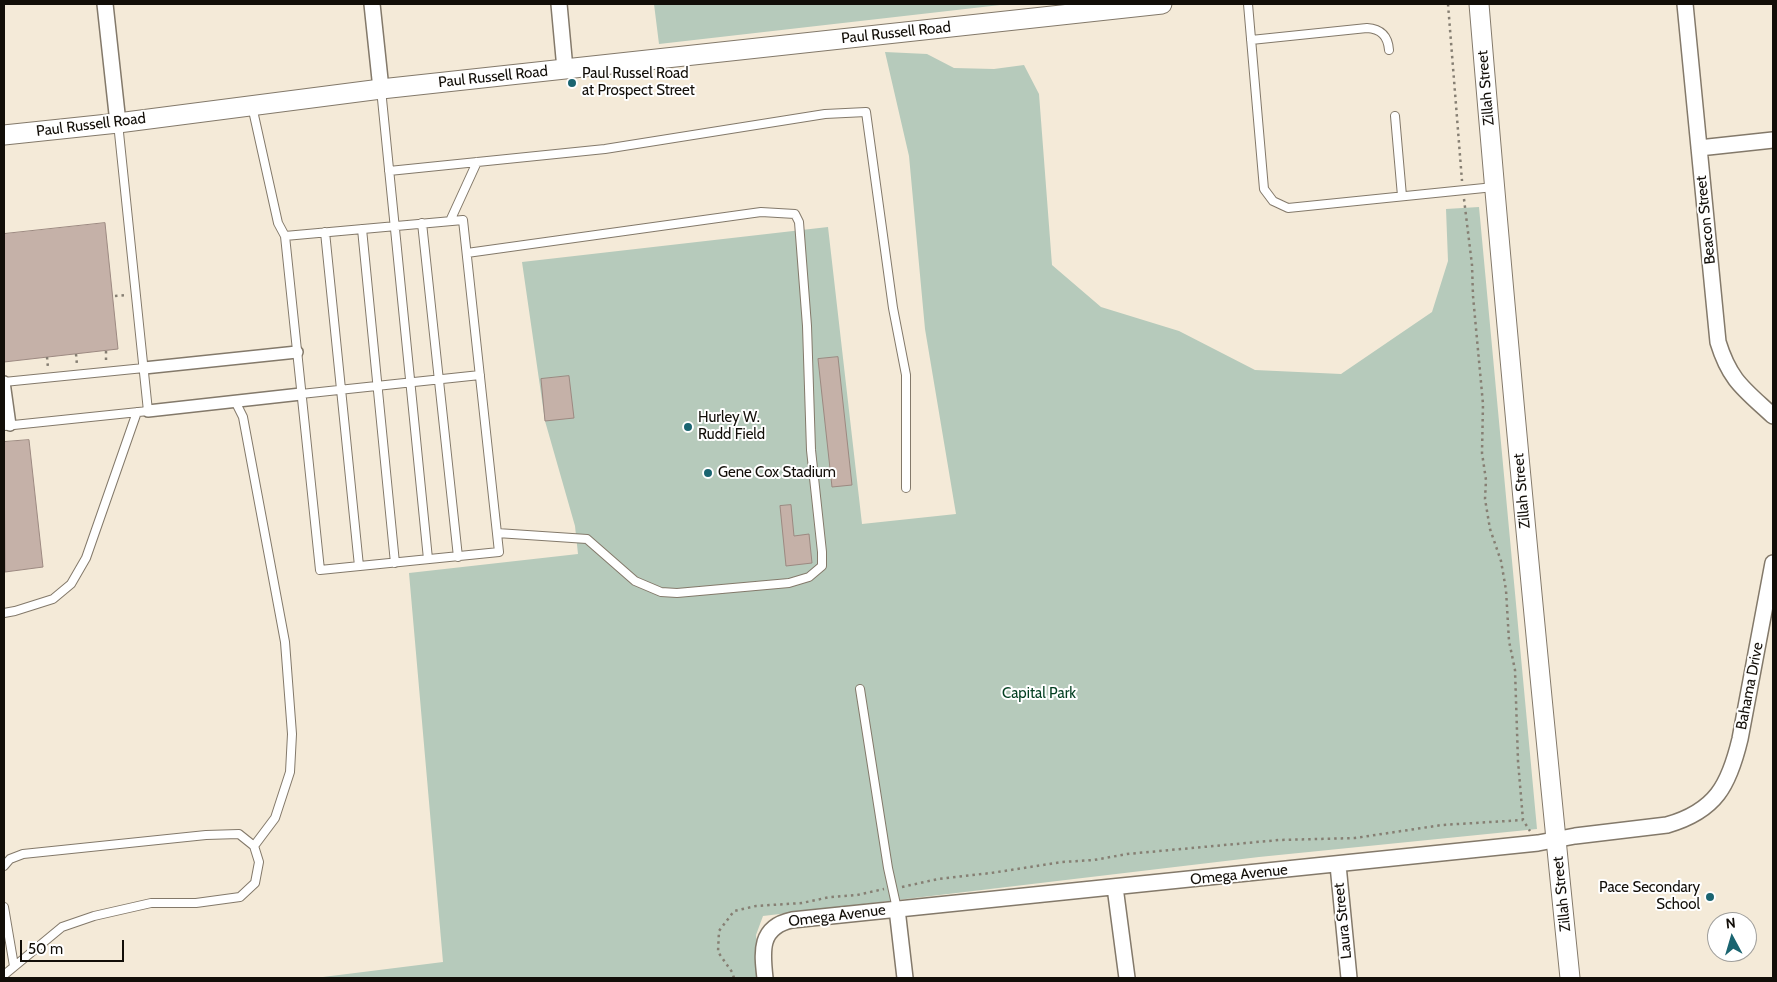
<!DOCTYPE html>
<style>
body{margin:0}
#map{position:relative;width:1777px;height:982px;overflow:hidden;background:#f4ead8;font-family:Cabin,sans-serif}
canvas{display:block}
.frame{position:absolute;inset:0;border:5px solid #120e08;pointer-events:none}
.north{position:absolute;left:1707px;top:912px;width:50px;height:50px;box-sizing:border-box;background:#fff;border:1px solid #a09f9c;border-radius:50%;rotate:354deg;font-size:14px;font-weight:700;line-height:20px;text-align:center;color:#120e08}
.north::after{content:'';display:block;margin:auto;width:18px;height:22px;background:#1a6470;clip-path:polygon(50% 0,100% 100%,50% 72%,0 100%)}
.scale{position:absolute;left:20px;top:940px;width:104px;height:22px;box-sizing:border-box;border:2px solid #120e08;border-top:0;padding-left:6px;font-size:15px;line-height:18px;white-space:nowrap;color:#120e08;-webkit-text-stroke:4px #fff;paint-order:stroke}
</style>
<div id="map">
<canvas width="1777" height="982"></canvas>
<div class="frame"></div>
<div class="north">N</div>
<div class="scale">50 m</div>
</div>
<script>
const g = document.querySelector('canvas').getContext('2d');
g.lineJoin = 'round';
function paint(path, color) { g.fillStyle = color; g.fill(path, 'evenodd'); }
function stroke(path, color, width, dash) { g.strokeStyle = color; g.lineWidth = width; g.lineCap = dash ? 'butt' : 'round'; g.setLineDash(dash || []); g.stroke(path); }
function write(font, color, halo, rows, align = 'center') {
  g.font = font + ' Cabin,sans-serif'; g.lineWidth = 4; g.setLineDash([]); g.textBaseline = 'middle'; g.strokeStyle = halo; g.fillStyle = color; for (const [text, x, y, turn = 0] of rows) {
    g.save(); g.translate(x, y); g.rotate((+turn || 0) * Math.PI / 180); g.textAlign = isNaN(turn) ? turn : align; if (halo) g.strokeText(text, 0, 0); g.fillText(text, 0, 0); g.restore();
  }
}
paint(new Path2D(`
 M654 4H1009L659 44Z
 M885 52 927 54 954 68 994 69 1024 65 1039 94 1052 265 1101 307 1179 331 1255 370 1341 374 1432 312 1448 261 1446 209 1479 207 1537 829 1259 857 763 916 756 935 760 978H315L443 962 409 573 578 554 575 526 545 421 522 262 828 227 862 524 956 514 925 329 909 156Z`), '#b6cabb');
const building = new Path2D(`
 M105 223 118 349 4 362V234Z
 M838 357 852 485 832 487 818 359Z
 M569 376 574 418 545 421 541 379Z
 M29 440 43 567 5 572 4 442Z
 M791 505 794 536 809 534 812 563 786 566 780 506Z`);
paint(building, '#c5b1a8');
stroke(building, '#9c8981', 1);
const service = new Path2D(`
 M1248 4 1264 189 1273 201 1288 208 1494 187
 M1251 40 1367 28C1381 29 1388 36 1389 50
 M381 89 428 559
 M252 106 278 223 285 236 320 570 499 552 463 220 285 236
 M1395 116 1402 196
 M389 171 605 149 825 114 866 112 893 308 906 375V488
 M450 221 477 162
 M422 223 458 557
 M362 229 395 563
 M325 232 359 566
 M467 253 761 212 795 214 799 222 807 326 811 450 822 552V566L809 577 789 583 677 593 661 592 635 581 587 539 497 533
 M4 382 144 368
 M301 394 480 375
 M235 401 243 417 285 642 292 734 290 772 275 818 254 846
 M4 426 148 411 118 123
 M4 613 15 611 53 599 71 584 86 558 137 412
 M860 689 888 868 897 909
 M4 866 10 859 23 854 206 835 239 834 254 846 259 862 255 883 240 897 196 903H151L94 916 62 927 4 975
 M4 907 14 966`);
const pedestrian = new Path2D(`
 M144 368 297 352
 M4 382 10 425
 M148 411 301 394`);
const minor = new Path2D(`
 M105 4 118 123
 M372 4 381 89
 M559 4 565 69
 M1685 4 1718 342C1730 381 1744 389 1773 416
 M1699 148 1773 140
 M1338 865 1349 978
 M1115 887 1127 978
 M897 909 905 978
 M765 978C762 952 759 927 792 920L1538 843 1575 836 1667 825C1716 811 1729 785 1740 739L1773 563`);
const tertiary = new Path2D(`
 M1479 4C1506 329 1537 654 1570 978
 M4 135 118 123 381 89 1162 4`);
stroke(service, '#83796a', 10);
stroke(pedestrian, '#83796a', 14);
stroke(minor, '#83796a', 18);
stroke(tertiary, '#83796a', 21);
stroke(new Path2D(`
 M1448 4 1462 181
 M1464 199 1472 265 1473 296 1483 404 1482 453 1486 480 1485 499 1490 529 1501 561 1506 590 1509 641 1515 670 1518 761 1523 820 1530 831
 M115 296 126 295
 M106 351V362
 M76 354 77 365
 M47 357 48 368
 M902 887 938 879 991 873 1062 862 1094 860 1127 854 1279 840 1355 838 1442 825 1523 820
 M734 978 732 972 718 952 719 931 734 911 756 906 802 903 830 897 857 895 884 889`), '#867f73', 2.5, [2.5, 4]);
stroke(service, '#fff', 8);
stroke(pedestrian, '#fff', 11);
stroke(minor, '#fff', 15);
stroke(tertiary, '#fff', 19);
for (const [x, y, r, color] of [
 [572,83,5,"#1a6470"],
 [688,427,5,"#1a6470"],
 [708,473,5,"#1a6470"],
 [1710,897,5,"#1a6470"]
]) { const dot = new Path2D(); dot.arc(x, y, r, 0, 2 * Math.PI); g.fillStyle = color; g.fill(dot); stroke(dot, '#fff', 2); }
write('15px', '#120e08', '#fff', [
 ["Paul Russell Road",896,33,-6],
 ["Paul Russell Road",493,77,-6],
 ["Zillah Street",1486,88,-95],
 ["Paul Russell Road",91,125,-7],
 ["Beacon Street",1706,220,-96],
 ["Zillah Street",1522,491,-95],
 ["Bahama Drive",1750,686,-79],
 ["Omega Avenue",1239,875,-6],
 ["Zillah Street",1562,894,-96],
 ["Omega Avenue",837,916,-7],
 ["Laura Street",1343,921,-96]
]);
write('15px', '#120e08', '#fff', [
 ["Paul Russel Road",582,74],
 ["at Prospect Street",582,91],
 ["Hurley W.",698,418],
 ["Rudd Field",698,435],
 ["Gene Cox Stadium",718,473],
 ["Pace Secondary",1700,888,"right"],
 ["School",1700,905,"right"]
], 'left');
write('15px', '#033f21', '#fff', [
 ["Capital Park",1039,694]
]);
</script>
